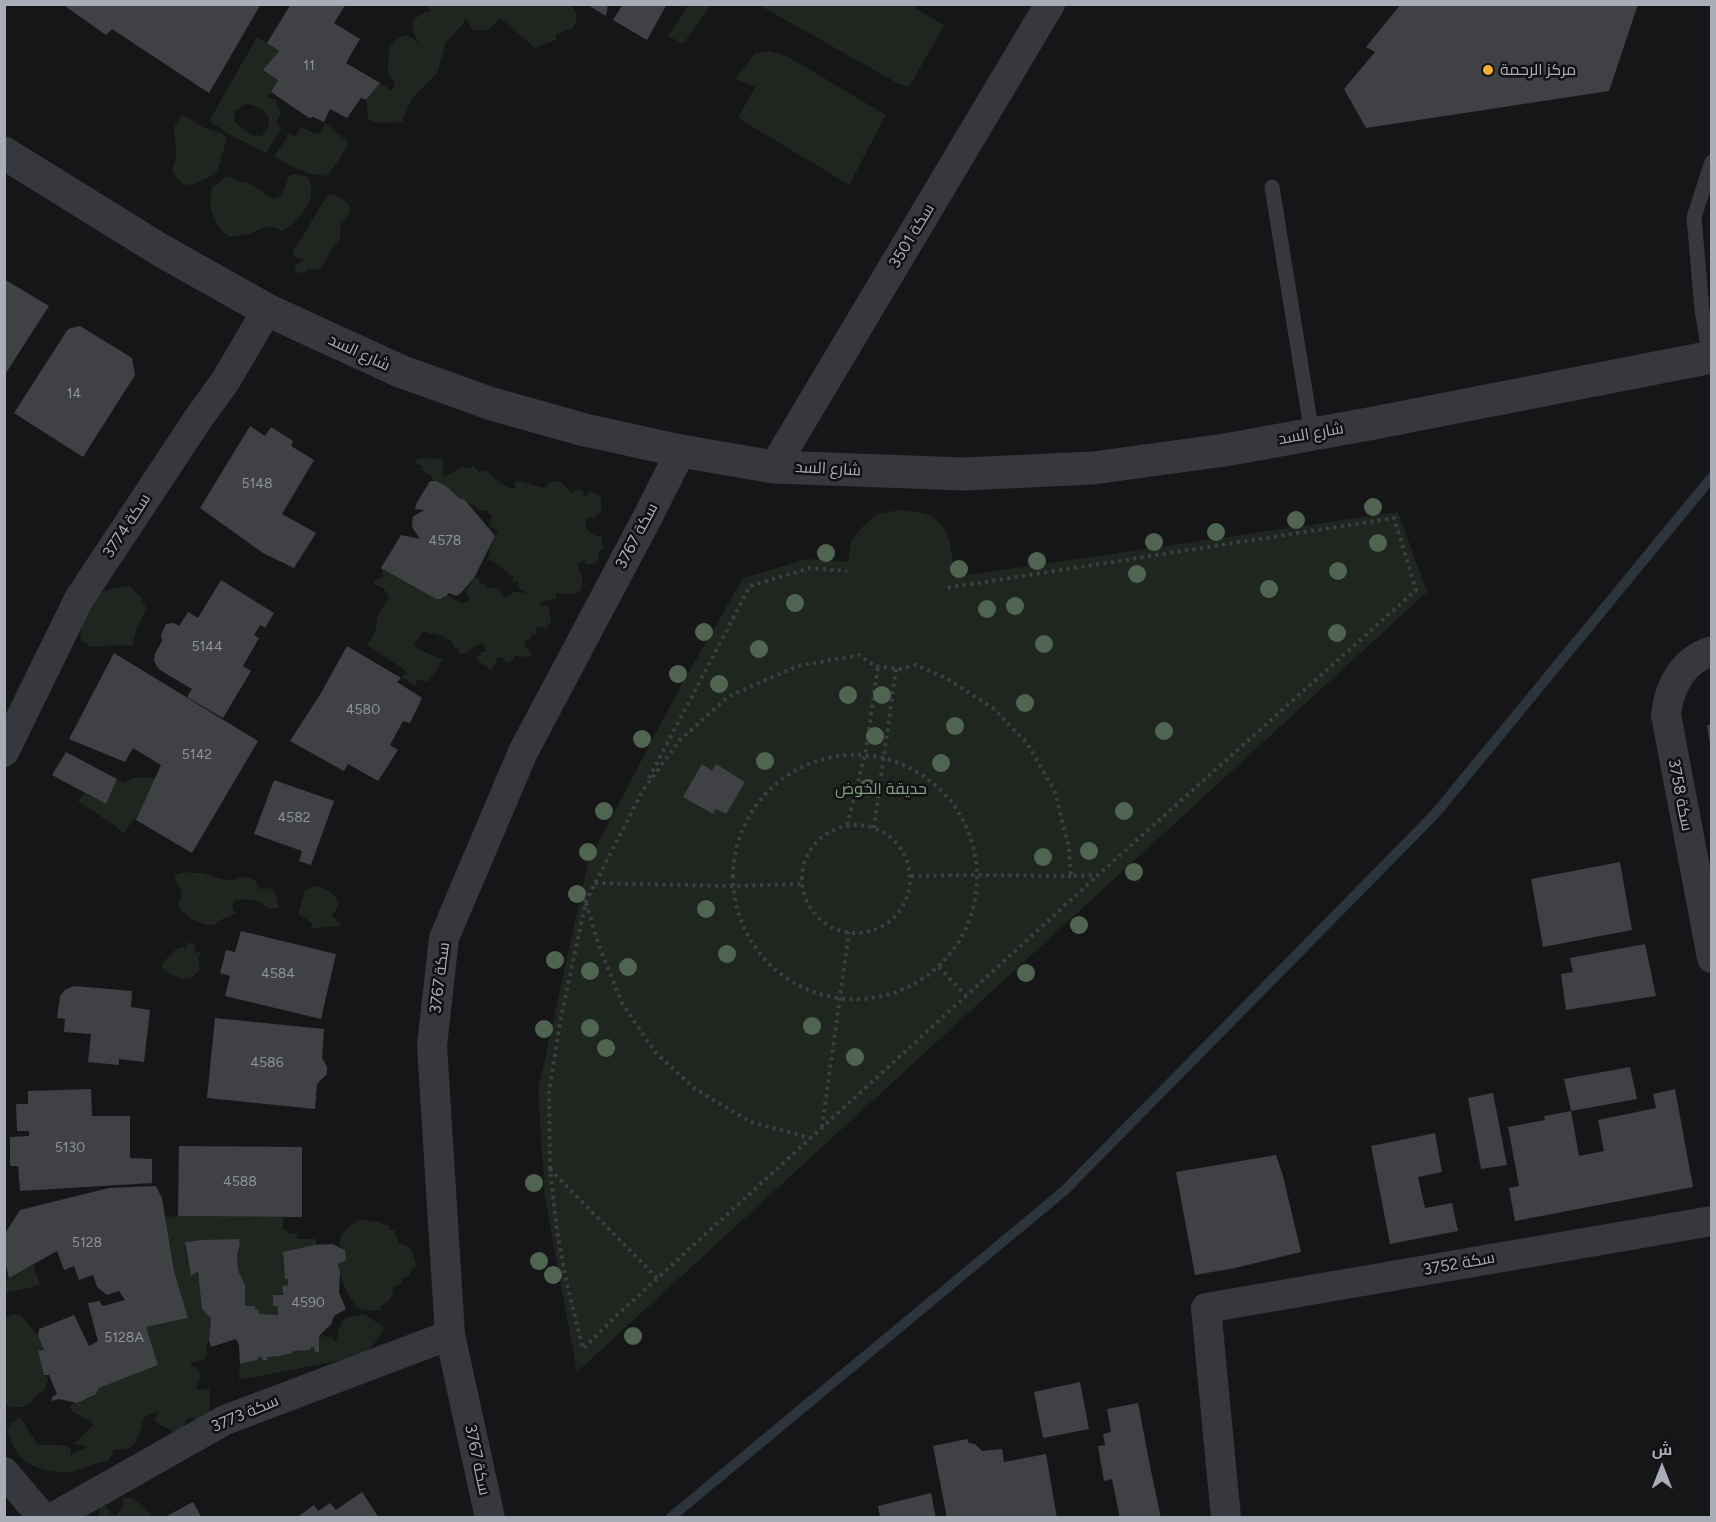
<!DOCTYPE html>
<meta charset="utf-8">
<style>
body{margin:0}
#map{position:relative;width:1716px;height:1522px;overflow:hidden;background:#161618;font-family:Figtree,Cairo,sans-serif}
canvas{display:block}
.frame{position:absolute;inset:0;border:6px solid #a8adb8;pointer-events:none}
.north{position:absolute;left:1632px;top:1438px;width:60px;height:60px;-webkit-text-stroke:4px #111113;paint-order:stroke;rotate:0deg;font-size:16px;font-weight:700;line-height:24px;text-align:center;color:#a8adb8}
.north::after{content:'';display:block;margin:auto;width:21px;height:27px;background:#a8adb8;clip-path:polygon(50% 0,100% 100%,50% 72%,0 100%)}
</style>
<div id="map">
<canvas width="1716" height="1522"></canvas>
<div class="frame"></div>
<div class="north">ش</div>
</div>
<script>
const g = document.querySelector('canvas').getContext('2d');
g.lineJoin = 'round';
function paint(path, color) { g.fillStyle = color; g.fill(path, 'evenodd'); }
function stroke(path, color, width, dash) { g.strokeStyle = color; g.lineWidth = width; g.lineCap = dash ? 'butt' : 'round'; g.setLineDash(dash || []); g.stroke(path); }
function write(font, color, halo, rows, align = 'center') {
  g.font = font + ' Figtree,Cairo,sans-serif'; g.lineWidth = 5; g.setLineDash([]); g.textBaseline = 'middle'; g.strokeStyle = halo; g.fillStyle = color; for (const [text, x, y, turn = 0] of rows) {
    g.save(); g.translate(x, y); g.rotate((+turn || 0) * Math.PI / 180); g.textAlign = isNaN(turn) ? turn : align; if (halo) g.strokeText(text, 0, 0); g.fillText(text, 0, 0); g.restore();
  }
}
paint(new Path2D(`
 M571 4 577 15 574 28 556 34V40L535 48 500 18 488 30H473L466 19 461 26 446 42 437 73 412 98 402 122 377 123 368 119 366 100 380 83 391 90 395 85 393 80 388 72 389 46 399 37 407 35 419 43 412 31 414 19 426 12H431L426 5Z
 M689 5H711L683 44 668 36Z
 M759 5H911L944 26 909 87 897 83Z
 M257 37 279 51 278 80 268 97 276 100 277 106 281 113 276 123 282 128 266 153 227 133 209 121ZM246 104C256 105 264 109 269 119 269 127 267 131 261 136L251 135 234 121 235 111Z
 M770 51 787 56 886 115 849 185 738 118 755 87 735 79 755 53Z
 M183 115 204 128 220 132 227 138 218 169 211 176 192 185 182 184 172 171C174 165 176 158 176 151 176 133 168 130 183 115Z
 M325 123 346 140 349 144 328 176C322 175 319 175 314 174 300 173 286 162 274 156L290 133 295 137 301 127 313 133 319 134Z
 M294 174 308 177C320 197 299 222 282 231 267 223 263 229 248 234 242 236 235 236 228 236 213 225 206 204 213 186L219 183 225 176 234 178 239 182H248L271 198H277L283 193 289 176Z
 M330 194C340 197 346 199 350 209L347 218 340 225 341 230 339 240 331 249 323 266 317 270 308 269 306 272 299 273 294 271 295 266 304 260 294 257 293 250C296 245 301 240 304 235 312 220 319 207 330 194Z
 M425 458 443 459V476C454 476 458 463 471 469L472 465 480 473 482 470 488 472C494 479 506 488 515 489V482L519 481 544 488 553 481 561 482 572 493C576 490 578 488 583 491L584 496 586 497 590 491 596 493 601 497 602 510H600L601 513 596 514 594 518H586V528L594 535 602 537V544L604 548 598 552 599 559 594 564H587L583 558V562H579L578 571 582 575V590C575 595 564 595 556 593V599L540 602 541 606 546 605 549 608 551 623 547 624 548 628 537 627 536 634 531 635V638L525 642V647L533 655 523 657 515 656 513 660 508 663 503 658 498 657 495 665 490 670 475 658 480 655 482 652H487L482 643C472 644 469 656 459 654L458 649 454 647 451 640 444 638 442 635H438V636L436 633 428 635V631L422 633 414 645C423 653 433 654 443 660L428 682 417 679 415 685 409 682 407 679 401 678 405 673 409 674 405 670 367 645 376 631 377 618 389 597 384 589 374 584V580L384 577 381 568 436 599H443L447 595 460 603H465L469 600 466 591 474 578H479L480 584H484L487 587 499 589 504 598 511 595 512 592 526 593 519 588 518 581H515L514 584 512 583 513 577 493 561 487 560 493 540 498 531 497 529 492 528 489 524 492 515 488 513V510L479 511C474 504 467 503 458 498 448 492 446 484 433 481L432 477 422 470 423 466 415 463 418 459Z
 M901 510C909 511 918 512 926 514 953 524 951 553 954 577L1398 512 1427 592 577 1372 545 1198 538 1090 588 862 679 689 743 578 807 559 848 562 851 542 863 526 877 514Z
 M129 586 140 596 146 608 136 631 132 646 120 645 91 647 80 640 82 627 90 611V600C101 590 114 587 129 586Z
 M141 777 155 778 136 820H133L123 834 118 828 78 801 84 793 106 804 117 779 123 783 133 778Z
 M186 872C191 873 195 873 200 873 210 874 219 881 233 880 239 879 245 875 251 878 256 880 257 885 260 889L271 888C277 894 278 899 279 908H268L258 901 243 899 234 901C232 907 232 910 237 913 228 918 222 917 214 925 199 925 186 918 178 905L182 892 175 880V875Z
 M315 886C331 889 348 901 331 915L341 924 340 926 315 928 311 927 312 923 298 914 305 890Z
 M188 942 195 945V952L202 953 198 958 200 970C197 972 195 975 192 977 183 983 167 974 161 966 165 959 171 955 176 949L184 947 186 949Z
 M178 1216 283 1217V1229L287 1230 288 1233 297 1234V1239H316V1245L283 1252 285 1279H288V1285L282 1286C283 1298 278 1303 278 1315L259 1314V1310L255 1309 254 1306H245V1285L238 1270 237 1255 240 1244 238 1239 186 1241 185 1249 191 1276 198 1271 208 1314 211 1318 209 1340 206 1346 207 1354 204 1360 191 1363V1366H196C204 1374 198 1381 196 1390L209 1389 210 1394 209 1420 197 1422 190 1417 187 1420 183 1429 174 1432 160 1425 155 1420 158 1411 144 1417C141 1427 139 1443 129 1448 125 1450 118 1449 114 1450L109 1461C96 1462 86 1468 73 1471 57 1475 31 1469 20 1456 14 1449 11 1439 7 1431L10 1424 20 1417 38 1445H62L71 1448 70 1456 77 1451 86 1449 84 1445 74 1444 93 1425 91 1421 73 1412 69 1407 74 1403 96 1394 99 1388 158 1365 146 1327 188 1318 174 1271 165 1217Z
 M357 1220H368V1221L381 1222 382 1225H389V1229L394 1230 399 1243C411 1245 415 1256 416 1267L412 1269 409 1275 402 1279V1283L394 1286 390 1300 381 1306 380 1310C375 1310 369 1311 365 1310 349 1308 341 1277 338 1264L345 1250 340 1247V1236Z
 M33 1265 40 1285 5 1293V1279L6 1280Z
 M15 1314 21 1315 38 1336 44 1350 38 1351 44 1375 48 1379 45 1390 34 1397 32 1402 24 1407H10L5 1402V1318Z
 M364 1314 385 1328 369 1351 346 1359 239 1380 240 1364 257 1360 259 1357 281 1356 282 1355 291 1354 293 1351 310 1350 311 1347H314L319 1336 333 1337 334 1341H337V1336H339L337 1328 341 1327V1322L347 1317Z
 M123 1498H133L151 1515V1518H95L99 1515 100 1506H106L111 1514 117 1515 123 1506Z`), '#1e261f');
stroke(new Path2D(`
 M670 1518 1064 1191 1435 814 1712 477`), '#2c353c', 10);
paint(new Path2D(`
 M62 4H261L209 93 112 29 106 35Z
 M291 4H346L334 23 360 39 346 63 380 83 366 100 361 98 347 118 330 109 324 122 313 117 309 118 271 92 278 80 263 70 279 51 267 43Z
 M586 4H608L606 16Z
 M623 4H667L647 40 613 20Z
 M1401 4H1638L1609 91 1366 128 1344 89 1375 52 1366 47Z
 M4 279 49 306 4 376Z
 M80 326 132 358 135 375 83 457 14 413 68 329Z
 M250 426 265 436 271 427 293 441 291 446 314 460 282 514 316 533 294 568 263 553 200 508Z
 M430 481H436L446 486 459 498 465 500 495 536 474 578 460 594 456 596 449 593 446 596 440 599H436L381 568 401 535 420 539 412 527 413 516H414L424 510 415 509 416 504Z
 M221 580 274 613 265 628 260 625 254 635 259 638 243 666 251 671 223 718 187 697 192 689 160 670 156 665 154 660 155 654 162 641 161 635 166 624 174 623 179 626 188 612 198 618Z
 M347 646 401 678 397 682 422 698 410 723 403 721 390 745 398 750 378 781 348 764 344 771 290 741 321 693Z
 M114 653 258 741 192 853 136 820 161 765 133 748 125 762 69 739Z
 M1712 724V744L1710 745 1707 725Z
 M66 752 117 779 106 804 52 775Z
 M702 764 712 771 716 764 745 782 726 814 716 809 713 814 683 797Z
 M274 780 334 801 311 865 299 861 302 851 254 834Z
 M1620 862 1632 930 1543 947 1531 879Z
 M241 931 336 954 321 1019 225 996 230 976 220 973 226 950 235 952Z
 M1645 944 1656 996 1566 1010 1561 974 1573 972 1570 958Z
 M74 986 132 991 131 1007 150 1010 144 1062 119 1059V1065L88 1062 91 1034 64 1032 65 1019 57 1018 60 996 65 990Z
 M215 1018 324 1029 322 1058 327 1067V1074L317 1084 315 1109 207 1098Z
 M1630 1067 1637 1099 1571 1111 1564 1079Z
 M91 1089 92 1116H130V1158L152 1159V1183L20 1191 18 1166H10V1137L29 1136V1131H17L16 1104H28V1091Z
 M1675 1089 1693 1187 1515 1221 1509 1188 1519 1186 1508 1127 1545 1120 1544 1116 1571 1111 1579 1156 1604 1151 1598 1120 1656 1108 1653 1094Z
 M1493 1093 1507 1165 1481 1169 1468 1098Z
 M1435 1133 1442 1172 1418 1177 1425 1208 1452 1203 1458 1231 1390 1244 1371 1146Z
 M179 1146 302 1147V1217L178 1216Z
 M1276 1155 1283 1176 1301 1252 1235 1268 1195 1275 1176 1172Z
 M156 1186 162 1198 174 1271 188 1318 146 1327 158 1365 99 1388 96 1394 77 1403 59 1399 52 1401V1397L57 1394 49 1375H44L38 1351 44 1350 38 1336 39 1329 74 1315 89 1346 98 1341 88 1303 99 1301 103 1306 125 1300 119 1291 107 1295 97 1287 93 1275 79 1280 74 1266 64 1270 57 1251 9 1278 4 1258V1235L20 1210 109 1188Z
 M239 1239 240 1244 237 1255 238 1270 245 1285V1306H255V1309L259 1310V1314L278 1315V1306H273V1295H283L282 1286 288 1285V1279H285L283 1252 314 1245 332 1244 345 1250 346 1260 338 1264 340 1272 339 1293 346 1309 334 1316 331 1324 319 1336V1352H315L314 1347H311L310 1350 293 1351 291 1354 282 1355 281 1356 267 1357V1360H262V1357H259L257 1360 240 1364 239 1345 236 1339 211 1347 209 1340 211 1318 202 1309 198 1271 191 1276 185 1242 201 1240Z
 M1080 1382 1089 1429 1043 1438 1034 1392Z
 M1138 1403 1151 1471 1161 1518H1120L1112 1479 1104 1481 1101 1464 1098 1446 1105 1445 1103 1434 1111 1432 1107 1409Z
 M967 1439 969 1443 975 1444 982 1451 1002 1449 1004 1462 1046 1454 1057 1518H947L933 1446Z
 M362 1492 379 1518H296L314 1505 318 1511 330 1503 336 1510Z
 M931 1493 936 1518H880L878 1506Z
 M193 1502 202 1518H163Z`), '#404145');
stroke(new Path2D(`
 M733 877a122 122 0 1 1 244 0a122 122 0 1 1-244 0Z
 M649 778 750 586 810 568 847 571
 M802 879a54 54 0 1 1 108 0a54 54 0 1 1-108 0Z
 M847 825 865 755 878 667
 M874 828 896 669
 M911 876 971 875 1071 876
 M595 883 732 886 802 884
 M586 903 599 946 622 1003 655 1052 695 1089 751 1122 810 1138
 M939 967 966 996
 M822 1127 849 932
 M550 1169 549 1092 561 1017 586 901 643 790 681 739 729 696 798 666 859 655 875 666 900 669 916 665 946 678 994 709 1027 743 1055 792 1069 848 1071 876 1098 875 1416 590 1394 518 946 588
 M657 1278 550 1169 557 1231 566 1280 583 1349 615 1317 1097 876`), '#3d3f44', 4, [3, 4.5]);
stroke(new Path2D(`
 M1272 187 1312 434
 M1710 357 1702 310 1694 217 1712 162`), '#37383d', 15);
stroke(new Path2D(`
 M774 467 1050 4
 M1712 651C1683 660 1669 686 1666 715L1712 958
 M4 752 79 599 198 419 226 380 267 310
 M4 1472 43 1518
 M52 1518 225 1420 450 1335
 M490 1518 450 1335 432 1045 444 938 523 752 645 522 681 451
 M1226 1518 1206 1308 1712 1221`), '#37383d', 30);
stroke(new Path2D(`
 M4 153 162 251 267 310 400 371 492 404 585 430 681 451 774 467 964 474 1093 468 1225 450 1374 423 1712 357`), '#37383d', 33);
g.fillStyle = '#506452';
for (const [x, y] of [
 [1373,507],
 [1296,520],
 [1216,532],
 [1154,542],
 [1378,543],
 [826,553],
 [1037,561],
 [959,569],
 [1338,571],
 [1137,574],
 [1269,589],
 [795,603],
 [1015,606],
 [987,609],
 [704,632],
 [1337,633],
 [1044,644],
 [759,649],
 [678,674],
 [719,684],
 [848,695],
 [882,695],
 [1025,703],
 [955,726],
 [1164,731],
 [875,736],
 [642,739],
 [765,761],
 [941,763],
 [868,788],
 [604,811],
 [1124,811],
 [1089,851],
 [588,852],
 [1043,857],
 [1134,872],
 [577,894],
 [706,909],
 [1079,925],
 [727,954],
 [555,960],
 [628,967],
 [590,971],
 [1026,973],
 [812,1026],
 [590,1028],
 [544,1029],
 [606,1048],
 [855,1057],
 [534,1183],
 [539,1261],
 [553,1275],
 [633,1336]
]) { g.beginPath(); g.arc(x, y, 9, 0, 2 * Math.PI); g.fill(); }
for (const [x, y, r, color] of [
 [1488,70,6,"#f2b134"]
]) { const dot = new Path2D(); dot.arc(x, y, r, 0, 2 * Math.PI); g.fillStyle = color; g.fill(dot); stroke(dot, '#111113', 2); }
write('14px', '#8e929b', null, [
 ["11",309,66],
 ["14",74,394],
 ["5148",257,484],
 ["4578",445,541],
 ["5144",207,647],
 ["4580",363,710],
 ["5142",197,755],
 ["4582",294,818],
 ["4584",278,974],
 ["4586",267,1063],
 ["5130",70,1148],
 ["4588",240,1182],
 ["5128",87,1243],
 ["4590",308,1303],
 ["5128A",124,1338]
]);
write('16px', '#a8adb8', '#111113', [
 ["مركز الرحمة",1500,70]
], 'left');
write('16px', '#a8adb8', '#111113', [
 ["سكة 3501",912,236,-59],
 ["شارع السد",359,353,25],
 ["شارع السد",1311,434,-10],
 ["شارع السد",828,469,3],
 ["سكة 3774",127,526,-57],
 ["سكة 3767",637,536,-62],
 ["سكة 3758",1680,795,79],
 ["سكة 3767",440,978,-83],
 ["سكة 3752",1459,1264,-10],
 ["سكة 3773",245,1414,-23],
 ["سكة 3767",477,1460,78]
]);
write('16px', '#7fa381', '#111113', [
 ["حديقة الخوض",881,789]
]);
</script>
